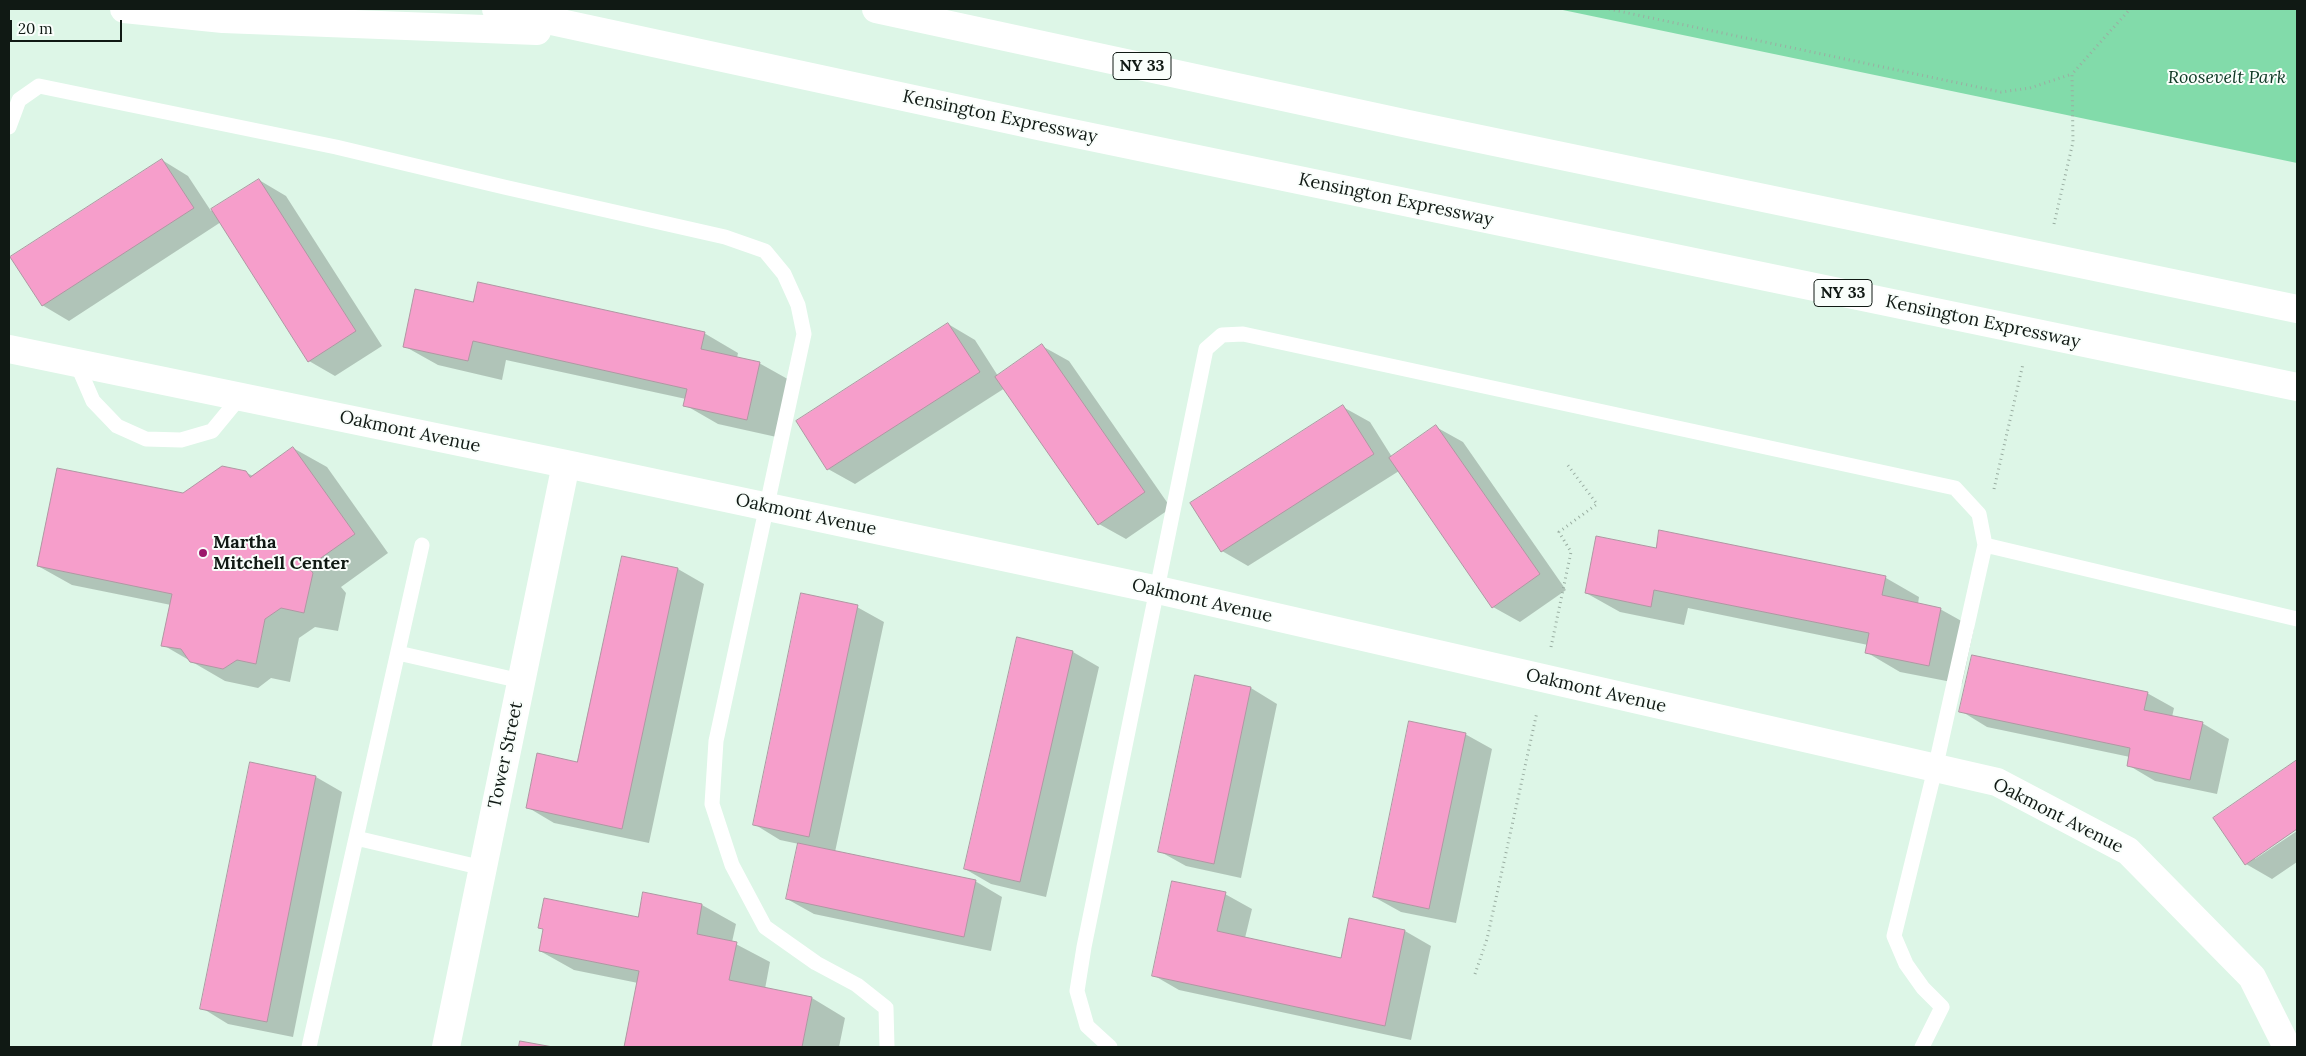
<!DOCTYPE html>
<style>
body{margin:0}
#map{position:relative;width:2306px;height:1056px;overflow:hidden;background:#ddf6e7;font-family:Lora,serif}
canvas{display:block}
.frame{position:absolute;inset:0;border:10px solid #101914;pointer-events:none}
.scale{position:absolute;left:10px;top:20px;width:112px;height:22px;box-sizing:border-box;border:2px solid #101914;border-top:0;padding-left:6px;font-size:15px;line-height:18px;white-space:nowrap;color:#101914;-webkit-text-stroke:4px #f9fefb;paint-order:stroke}
</style>
<div id="map">
<canvas width="2306" height="1056"></canvas>
<div class="frame"></div>
<div class="scale">20 m</div>
</div>
<script>
const g = document.querySelector('canvas').getContext('2d');
g.lineJoin = 'round';
function paint(path, color) { g.fillStyle = color; g.fill(path, 'evenodd'); }
function stroke(path, color, width, dash) { g.strokeStyle = color; g.lineWidth = width; g.lineCap = dash ? 'butt' : 'round'; g.setLineDash(dash || []); g.stroke(path); }
function write(font, color, halo, rows, align = 'center') {
  g.font = font + ' Lora,serif'; g.lineWidth = 4; g.setLineDash([]); g.textBaseline = 'middle'; g.strokeStyle = halo; g.fillStyle = color; for (const [text, x, y, turn = 0] of rows) {
    g.save(); g.translate(x, y); g.rotate((+turn || 0) * Math.PI / 180); g.textAlign = isNaN(turn) ? turn : align; if (halo) g.strokeText(text, 0, 0); g.fillText(text, 0, 0); g.restore();
  }
}
paint(new Path2D(`
 M1558 9H2297V163Z`), '#82dbaa');
paint(new Path2D(`
 M162 160 188 176 211 211 259 180 286 196 382 346 335 376 309 361 221 222 69 321 42 305Z
 M474 304 704 333 738 353 737 358 759 363 793 382 781 438 718 424 685 405 686 399 506 360 502 380 438 365 404 346Z
 M948 324 975 340 998 376 1042 346 1069 361 1171 508 1126 539 1099 524 1005 388 855 484 828 469 798 421Z
 M1343 407 1370 422 1392 457 1436 427 1463 442 1566 590 1520 622 1493 607 1399 471 1248 566 1222 551Z
 M293 448 327 467 388 553 341 587 346 593 338 631 315 627 299 638 290 682 271 678 258 688 225 681 163 645 171 605 72 585 38 566 184 495 245 472 253 476Z
 M1656 550 1886 578 1919 597 1918 604 1940 609 1974 628 1962 684 1900 672 1866 652 1868 645 1688 608 1684 625 1620 612 1586 593Z
 M678 569 704 584 649 843 554 823 527 807 578 763Z
 M857 607 884 622 835 852 975 881 1002 897 991 951 814 914 787 899 799 844 780 840 754 824Z
 M1018 639 1073 652 1099 667 1046 897 991 884 965 869Z
 M1196 677 1251 688 1277 704 1241 878 1186 866 1159 851Z
 M2147 693 2174 708 2172 717 2202 723 2229 739 2217 794 2155 781 2128 765 2130 757 1987 727 1961 711Z
 M1465 734 1492 749 1456 923 1401 912 1374 897Z
 M2297 762V828L2255 856V859L2297 831V862L2272 879 2246 864 2215 818Z
 M316 777 342 792 293 1037 228 1024 202 1008Z
 M644 894 702 905 736 924 732 942 770 962 765 989 812 998 845 1018 839 1047H625L638 983 574 970 540 951 639 918Z
 M1225 894 1252 909 1245 938 1342 959 1405 931 1431 946 1411 1040 1179 990 1153 975Z`), '#0003');
const building = new Path2D(`
 M162 159 194 208 42 306 10 257Z
 M259 179 356 331 308 362 211 209Z
 M478 282 705 332 701 349 760 362 747 420 683 406 687 389 473 341 468 361 403 347 415 289 473 302Z
 M948 323 980 372 827 470 796 421Z
 M1042 344 1145 492 1098 525 995 377Z
 M1343 405 1374 454 1221 552 1190 503Z
 M1436 425 1540 574 1492 608 1389 458Z
 M293 447 355 534 308 567 313 573 304 613 281 608 265 619 256 664 237 660 223 669 190 662 181 649 161 646 172 594 37 566 57 468 183 493 222 466 246 471 250 477Z
 M1659 530 1886 576 1882 595 1941 608 1929 666 1865 653 1869 633 1654 590 1651 607 1585 593 1596 536 1656 548Z
 M622 556 678 568 622 829 526 808 537 753 577 762Z
 M801 593 858 605 809 837 753 825Z
 M1017 637 1073 651 1020 882 964 869Z
 M1972 655 2148 692 2144 710 2203 722 2190 780 2127 766 2130 748 1959 712Z
 M1195 675 1251 687 1214 864 1158 852Z
 M1409 721 1466 733 1429 909 1373 897Z
 M2297 760V829L2245 865 2213 818Z
 M250 762 316 776 267 1022 200 1009Z
 M798 843 976 880 964 937 786 899Z
 M1172 881 1226 892 1217 931 1341 958 1349 918 1405 930 1385 1026 1152 976Z
 M643 892 702 904 697 934 737 942 729 980 812 997 802 1047H624L639 971 539 951 543 929 538 928 544 898 638 917Z
 M520 1041 553 1047H519Z`);
paint(building, '#f69ecb');
stroke(building, '#af97a2', 1);
stroke(new Path2D(`
 M1609 9 2001 92 2030 88 2072 74
 M2054 224 2073 142 2072 74 2130 9
 M1994 489 2023 364
 M1551 647 1571 552 1559 532 1597 504 1567 464
 M1475 974 1487 939 1537 712`), '#9aaea2', 3, [1, 4]);
stroke(new Path2D(`
 M9 127 19 100 39 86 336 147 504 187 725 237 765 251 784 274 798 305 804 334 716 741 712 804 732 865 765 927 816 963 857 985 886 1008 887 1047
 M77 364 93 401 117 426 146 439 181 440 212 431 240 397
 M1985 545 2297 619
 M398 653 521 681
 M356 838 483 868
 M309 1047 422 545
 M1110 1047 1087 1026 1077 991 1084 947 1206 349 1222 335 1243 334 1955 488 1979 514 1985 545 1935 769 1894 936 1906 964 1923 988 1942 1007 1922 1047`), '#fff', 15);
stroke(new Path2D(`
 M9 349 566 464 1158 590 1997 782 2128 851 2252 977 2287 1047
 M446 1047 566 464`), '#fff', 28);
stroke(new Path2D(`
 M124 9 223 19 537 31
 M496 9 1043 127 2297 387
 M876 9 1408 124 2297 309`), '#fff', 28);
for (const [x, y, r, color] of [
 [203,553,5,"#9c186b"]
]) { const dot = new Path2D(); dot.arc(x, y, r, 0, 2 * Math.PI); g.fillStyle = color; g.fill(dot); stroke(dot, '#f9fefb', 2); }
for (const [x, y, w] of [
 [1142,66,58],
 [1843,293,58]
]) { const box = new Path2D(); box.roundRect(x - w / 2, y - 13.5, w, 27, 4); g.fillStyle = '#f9fefb'; g.fill(box); stroke(box, '#101914', 1); }
write('bold 16px', '#101914', null, [
 ["NY 33",1142,66],
 ["NY 33",1843,293]
]);
write('italic 18px', '#0d3723', '#f9fefb', [
 ["Roosevelt Park",2227,78]
]);
write('18px', '#101914', '#f9fefb', [
 ["Kensington Expressway",1000,117,12],
 ["Kensington Expressway",1396,200,12],
 ["Kensington Expressway",1983,322,12],
 ["Oakmont Avenue",410,432,12],
 ["Oakmont Avenue",806,515,12],
 ["Oakmont Avenue",1202,601,13],
 ["Oakmont Avenue",1596,691,13],
 ["Tower Street",506,755,-78],
 ["Oakmont Avenue",2058,816,27]
]);
write('bold 18px', '#101914', '#f9fefb', [
 ["Martha",213,543],
 ["Mitchell Center",213,564]
], 'left');
</script>
